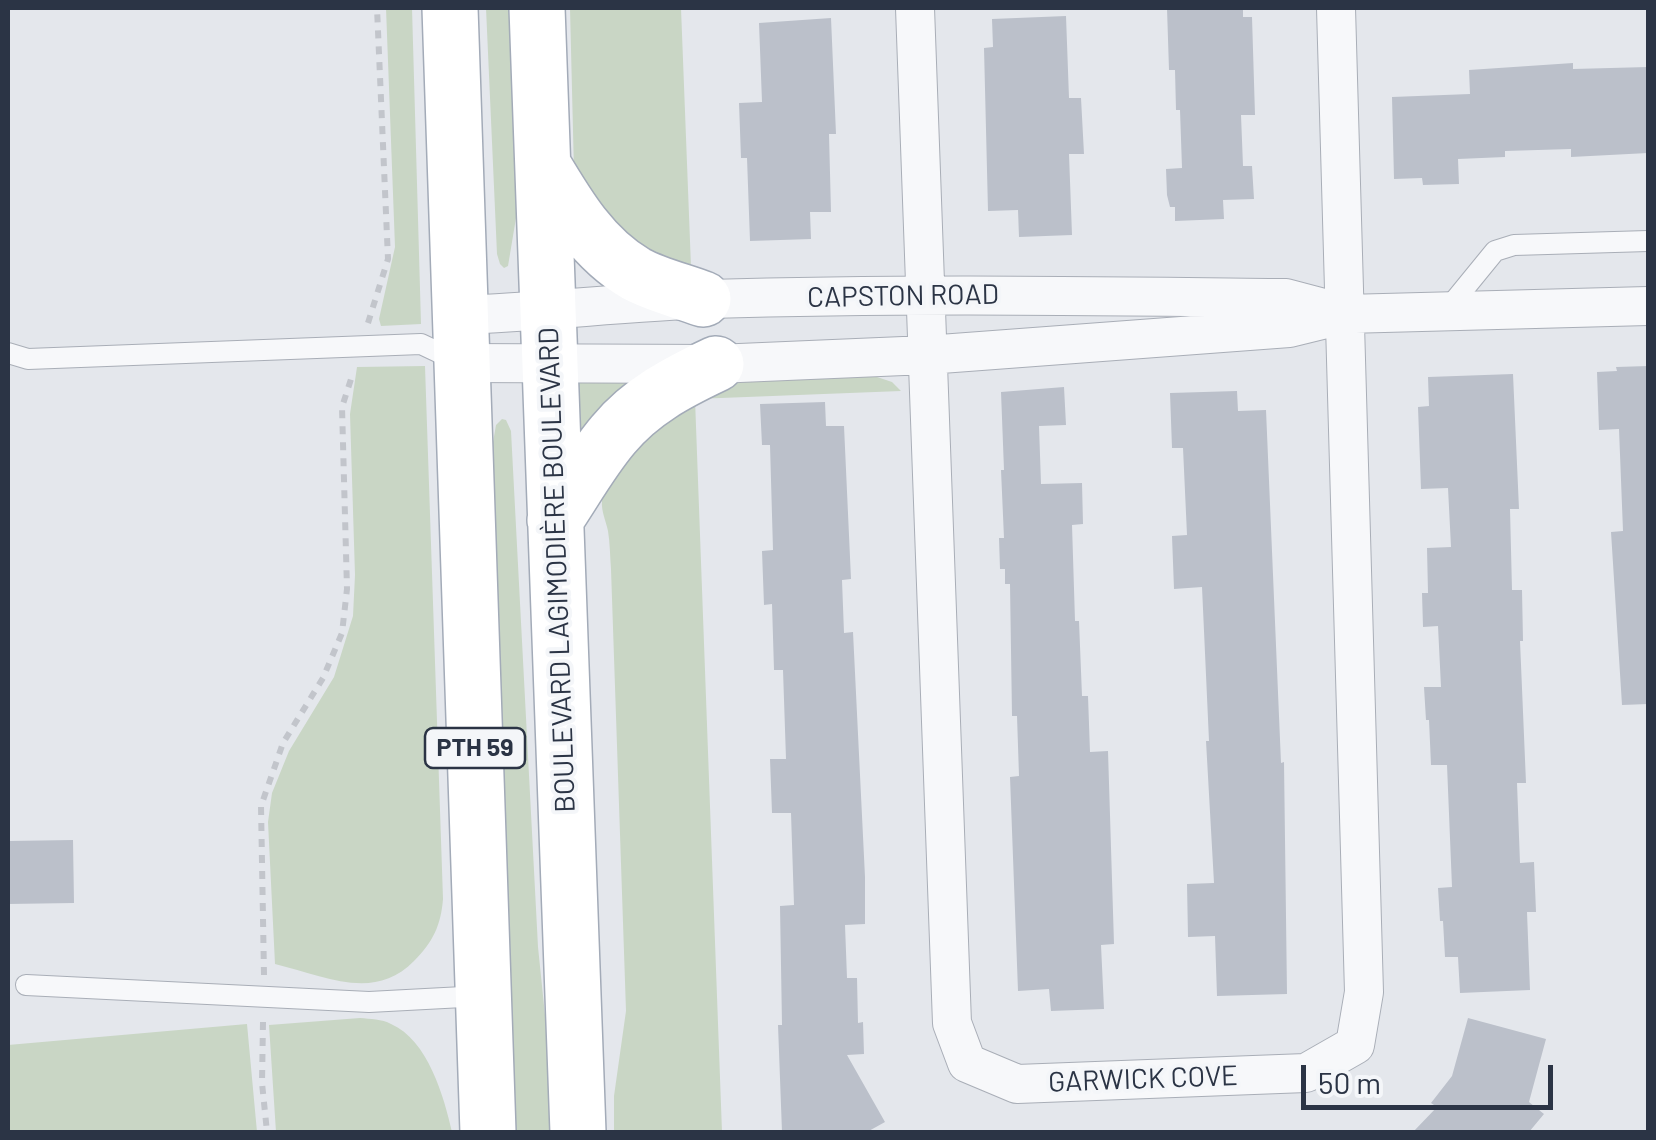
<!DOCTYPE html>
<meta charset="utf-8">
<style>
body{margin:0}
#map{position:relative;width:1656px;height:1140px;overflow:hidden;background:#e4e7ec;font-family:Barlow,sans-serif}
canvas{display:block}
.frame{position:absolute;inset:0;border:10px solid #2b3445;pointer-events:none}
.scale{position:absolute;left:1301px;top:1065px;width:252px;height:45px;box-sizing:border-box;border:5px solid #2b3445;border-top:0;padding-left:12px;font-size:30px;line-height:35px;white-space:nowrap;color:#2b3445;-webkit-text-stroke:8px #f4f6f9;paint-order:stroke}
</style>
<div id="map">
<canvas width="1656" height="1140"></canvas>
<div class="frame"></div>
<div class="scale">50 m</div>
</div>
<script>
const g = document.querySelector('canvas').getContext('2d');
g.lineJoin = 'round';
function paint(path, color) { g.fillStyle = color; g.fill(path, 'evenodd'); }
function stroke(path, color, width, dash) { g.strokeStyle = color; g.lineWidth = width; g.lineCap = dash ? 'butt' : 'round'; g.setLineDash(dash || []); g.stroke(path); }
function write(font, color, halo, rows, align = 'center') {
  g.font = font + ' Barlow,sans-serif'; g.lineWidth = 8; g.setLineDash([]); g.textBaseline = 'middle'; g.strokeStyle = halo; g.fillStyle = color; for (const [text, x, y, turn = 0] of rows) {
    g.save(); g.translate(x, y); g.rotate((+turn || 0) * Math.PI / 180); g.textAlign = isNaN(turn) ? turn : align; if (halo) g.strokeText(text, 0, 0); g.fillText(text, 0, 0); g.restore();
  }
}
paint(new Path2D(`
 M386 8H412L421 324 381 326 379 319 395 247Z
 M486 8H516L517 212 508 266 504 268 500 264 497 254Z
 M570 8H681L691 267 621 242 574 172Z
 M425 366 443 899C441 925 433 942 414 961 374 1002 325 976 275 964L268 822 272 793 289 751 334 677 353 616 355 575 350 414 357 367Z
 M653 376 580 440 577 379Z
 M877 377 892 382 901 391 695 399 722 1132H614V1096L626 1011 611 569C610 557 610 543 608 531 606 521 601 511 602 501 605 477 617 458 632 440 691 368 793 378 877 377Z
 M502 419 506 420 511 431 538 947 557 1132H510L487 477 496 425Z
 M360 1018C370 1019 382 1019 391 1024 428 1040 444 1097 452 1132H276L269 1025Z
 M247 1024 257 1132H8V1045Z`), '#c9d6c5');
paint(new Path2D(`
 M1167 8H1243V17H1252L1255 115H1241L1243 166H1252L1254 199 1223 200 1224 219 1175 221V207H1170L1167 195 1166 169 1182 168 1180 110H1176L1175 70H1169Z
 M1066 16 1069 98H1081L1084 154H1069L1072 235 1019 237 1018 210 988 211 984 48 993 47 992 19Z
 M831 18 836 134H829L831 212H810L811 239 750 241 747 158H741L739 103 762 102 759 23Z
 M1573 63V69L1648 67V153L1571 157V149L1505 151V157L1458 159 1459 184 1423 185 1422 178 1394 179 1392 97 1470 94 1469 70Z
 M1648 366V704L1622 705 1611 532 1623 531 1619 429 1599 430 1597 372 1617 371 1616 367Z
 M1513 374 1519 509H1510L1512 590H1522L1523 641H1520L1526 783H1517L1520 863 1534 862 1536 912H1527L1530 990 1460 993 1458 957H1445L1443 921H1440L1438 888 1452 887 1447 765H1431L1429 720H1426L1424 687H1441L1438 626 1423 627 1422 593H1428L1427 548 1451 547 1448 488 1421 489 1418 407 1429 406 1428 377Z
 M1064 387 1066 425 1039 426 1041 484 1082 483 1083 524 1072 525 1075 621H1079L1082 696H1088L1090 752 1108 751 1114 944 1101 945 1104 1009 1051 1011 1049 989 1018 991 1010 777 1019 776 1017 716H1012L1010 584H1005V569H1000L999 538H1004L1001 470H1004L1001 392Z
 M1237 391 1238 411 1266 410 1281 763 1284 762 1287 994 1217 996 1215 936 1188 937 1187 884 1214 883 1206 741H1209L1202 587 1174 589 1172 536 1187 535 1183 448H1172L1170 393Z
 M825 402 826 426H844L851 579 842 580 844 633 853 632 865 877V924L845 925 847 978H857L858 1023 863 1022 864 1054 847 1055 885 1122 867 1132H782L778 1025H782L780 906 794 905 791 813H772L770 759H786L783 670H774L772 604 764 605 762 551 773 550 770 445H762L760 404Z
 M73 840 74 903 8 904V841Z
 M1468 1018 1546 1039 1529 1102 1544 1114 1529 1132H1413L1437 1107 1431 1103 1452 1076Z`), '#bbc0ca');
const lane = new Path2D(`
 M1446 311 1495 251 1514 245 1648 241
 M8 353 28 359 421 344 459 362
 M26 985 369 1002 482 996`);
const street = new Path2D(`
 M915 8 952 1023 967 1063 1017 1084 1306 1073 1355 1045 1364 992 1336 8
 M459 315C543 312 626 302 709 299 902 293 1094 296 1286 298L1339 312
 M460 363 716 364 927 355 1289 328 1346 314 1648 306`);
const primary = new Path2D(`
 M450 8 488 1132
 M537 8 578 1132
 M543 165C568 207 593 249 636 274 656 285 682 291 703 299
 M555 520C574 492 591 461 613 435 641 401 678 382 716 364`);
stroke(lane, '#a9aeb7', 22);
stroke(street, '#a9aeb7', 40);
stroke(primary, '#a3abb8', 58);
stroke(new Path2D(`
 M368 323 388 259 377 8
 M264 975 261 806 283 743 323 678 342 633 347 589 342 407 353 373
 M263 1022 262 1083 267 1132`), '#c2c5cb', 6, [8, 8]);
stroke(lane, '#f7f8fa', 20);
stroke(street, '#f7f8fa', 38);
stroke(primary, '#fff', 55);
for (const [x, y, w] of [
 [475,748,100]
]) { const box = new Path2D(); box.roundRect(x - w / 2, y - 20, w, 40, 8); g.fillStyle = '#f4f6f9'; g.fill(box); stroke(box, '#2b3445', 2.5); }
write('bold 25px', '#2b3445', null, [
 ["PTH 59",475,748]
]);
write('28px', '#2b3445', '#f4f6f9', [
 ["CAPSTON ROAD",903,296,-1],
 ["BOULEVARD LAGIMODIÈRE BOULEVARD",557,570,-92],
 ["GARWICK COVE",1143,1079,-2]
]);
</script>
